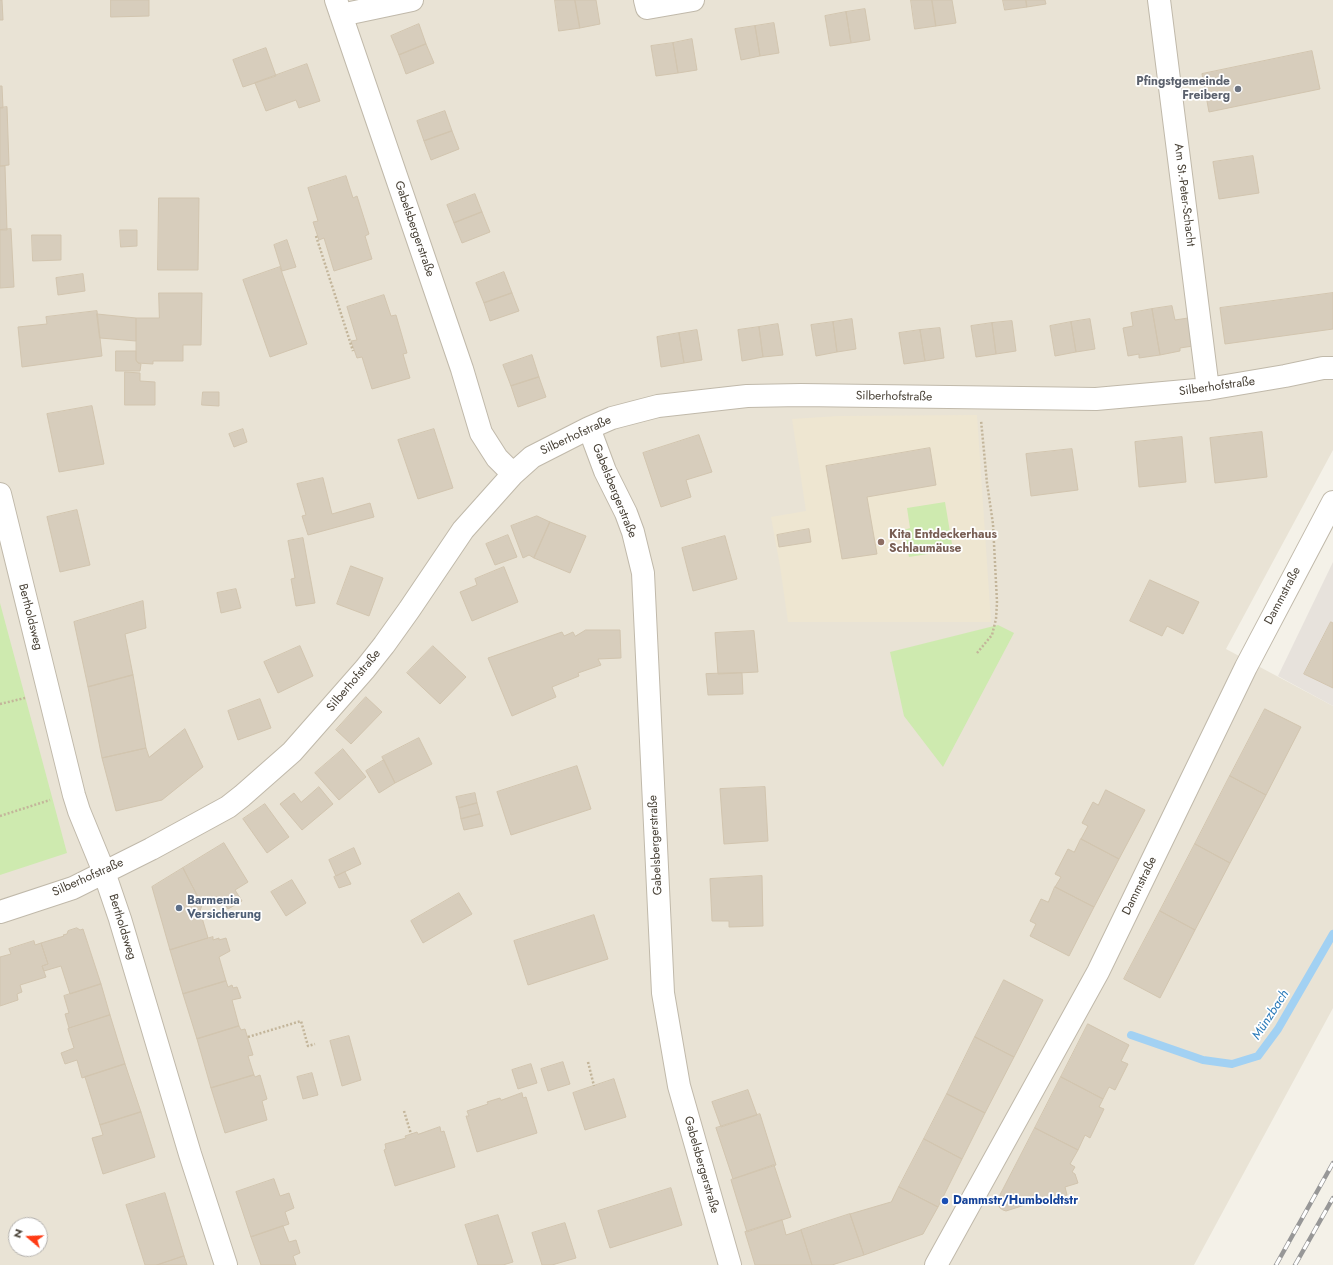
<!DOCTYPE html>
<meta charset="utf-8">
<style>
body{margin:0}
#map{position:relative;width:1333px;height:1265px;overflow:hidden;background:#f4f1e8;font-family:Jost,sans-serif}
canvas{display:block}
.north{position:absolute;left:8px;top:1217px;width:40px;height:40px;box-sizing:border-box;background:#fff;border:1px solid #b6b3af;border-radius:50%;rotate:289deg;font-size:11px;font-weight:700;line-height:16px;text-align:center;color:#484136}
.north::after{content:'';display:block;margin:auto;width:14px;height:18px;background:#ff3b14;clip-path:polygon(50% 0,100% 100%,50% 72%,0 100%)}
</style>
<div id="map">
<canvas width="1333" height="1265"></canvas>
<div class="north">N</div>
</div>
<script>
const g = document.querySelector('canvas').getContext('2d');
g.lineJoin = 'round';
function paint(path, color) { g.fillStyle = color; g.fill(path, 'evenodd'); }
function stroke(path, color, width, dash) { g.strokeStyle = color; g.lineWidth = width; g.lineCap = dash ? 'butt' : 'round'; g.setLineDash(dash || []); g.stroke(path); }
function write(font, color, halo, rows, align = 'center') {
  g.font = font + ' Jost,sans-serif'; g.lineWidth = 3.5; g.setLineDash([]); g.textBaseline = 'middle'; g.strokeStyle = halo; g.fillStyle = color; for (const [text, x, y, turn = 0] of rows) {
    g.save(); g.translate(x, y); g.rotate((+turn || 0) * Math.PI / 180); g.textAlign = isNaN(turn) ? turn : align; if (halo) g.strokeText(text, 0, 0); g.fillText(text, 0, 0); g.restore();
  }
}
paint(new Path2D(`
 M0 0H1333V450L1226 649 1333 706V1008L1194 1265H0ZM16 1225H40V1249H16Z`), '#e9e3d5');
paint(new Path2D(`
 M1333 562V706L1278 676Z`), '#e7e2dc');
paint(new Path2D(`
 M977 415 991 622H788L780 566 771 517 806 511 792 419 838 416Z`), '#eee6d1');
paint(new Path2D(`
 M945 502 953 550 909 557 904 530 910 528 907 508Z
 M0 603 67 853 0 875Z
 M998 625 1014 633 943 767 904 716 890 652Z`), '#ceeaaf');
stroke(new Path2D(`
 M1131 1035 1203 1060 1232 1064 1258 1056 1278 1029 1333 934`), '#a2d1f3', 8);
const building = new Path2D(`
 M0 0H2L3 20H0Z
 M111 0H149V16L111 17Z
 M555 0H575L580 28 559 31Z
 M575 0H596L600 24 580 28Z
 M911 0H932L936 26 915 29Z
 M932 0H952L956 23 936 26Z
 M1003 0H1026L1027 7 1005 10Z
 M1026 0H1045L1046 4 1027 7Z
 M865 9 870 40 851 43 846 12Z
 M846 12 851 43 830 46 825 16Z
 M774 23 779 53 760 56 755 26Z
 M419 24 426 44 399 55 391 36Z
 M755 26 760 56 741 60 735 29Z
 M692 39 697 70 678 73 673 43Z
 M673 43 678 73 656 76 651 46Z
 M426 44 434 63 406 74 399 55Z
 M266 48 276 76 243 87 233 60Z
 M1312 51 1320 89 1209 112 1202 74Z
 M307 64 320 101 299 108 296 100 266 111 255 83Z
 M0 86H2L3 108H0Z
 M7 107 9 165 0 166V108Z
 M445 111 452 131 424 141 417 121Z
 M452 131 459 149 431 160 424 141Z
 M1253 156 1259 193 1219 199 1213 162Z
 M0 166H5L7 230H0Z
 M346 176 353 198 357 196 369 234 365 236 372 259 334 271 324 238 319 240 313 222 318 221 308 188Z
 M475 194 482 212 454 223 447 205Z
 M159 198H199L198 270H158Z
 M482 212 490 232 462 243 454 223Z
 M11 229 14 287 0 288V230Z
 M120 230H137V246L121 247Z
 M32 235H61V260L33 261Z
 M287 240 296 267 282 271 274 245Z
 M280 267 307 344 270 357 243 280Z
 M504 272 512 293 484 303 476 283Z
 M83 274 85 291 58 295 56 278Z
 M159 293H202L201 345H183V361H153V364L138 363 136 360V318H159Z
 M512 293 519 311 490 321 484 303Z
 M1333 293V329L1225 344 1220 308Z
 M384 295 391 316 396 315 407 353 403 354 410 378 372 389 362 357 357 358 351 341 357 340 347 307Z
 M1172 306 1175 320 1188 318 1193 346 1180 348V351L1160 355 1152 309Z
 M1152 309 1160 355 1139 358V354L1128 356 1123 328 1133 326 1131 313Z
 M97 311 102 356 22 367 18 327 47 324 46 317Z
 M97 314 136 318V341L100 338Z
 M852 319 856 349 837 352 833 322Z
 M1090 319 1095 349 1076 352 1071 322Z
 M1012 321 1016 351 996 354 992 323Z
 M833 322 837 352 816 356 811 325Z
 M1071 322 1076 352 1055 356 1050 326Z
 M992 323 996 354 976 357 971 326Z
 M778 324 783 355 763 357 759 327Z
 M759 327 763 357 742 361 738 330Z
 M940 328 944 358 925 361 920 330Z
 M697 330 702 360 684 363 679 333Z
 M920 330 925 361 904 364 899 333Z
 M679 333 684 363 661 367 657 337Z
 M116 351H136V360L138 363 141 364 140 371H116Z
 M532 355 539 377 511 386 503 365Z
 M125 372 140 373V381L155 382V405H125Z
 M539 377 546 397 518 407 511 386Z
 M203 392H219V406L202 405Z
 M92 406 104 464 59 472 47 414Z
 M243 429 247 442 234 447 229 434Z
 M434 429 453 488 418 499 398 440Z
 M1262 432 1267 477 1215 483 1210 438Z
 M699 435 712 472 686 480 691 497 661 507 643 453Z
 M1182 437 1186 482 1139 487 1135 442Z
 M930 448 936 485 867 497 877 554 842 559 826 466Z
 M1072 449 1078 490 1031 496 1026 454Z
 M323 478 332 514 370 503 374 517 308 535 302 516 306 515 297 484Z
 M77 510 90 565 60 572 47 517Z
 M537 516 550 522 534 558 529 555 523 558 511 526Z
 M550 522 586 536 570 573 534 558Z
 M809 529 811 542 779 547 777 535Z
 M508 535 517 557 495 565 486 544Z
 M725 536 737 579 693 591 682 548Z
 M303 538 315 603 296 606 291 579 295 578 288 541Z
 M351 566 383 578 369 616 337 604Z
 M504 567 518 602 472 621 460 592 477 585 475 579Z
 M1150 580 1199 602 1183 634 1167 626 1162 636 1130 621Z
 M236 589 241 608 221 613 217 593Z
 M143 601 146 628 125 634 133 675 88 687 74 622Z
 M1331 622 1333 623V688L1304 674Z
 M586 630H620L621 658 598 659 601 665 578 673 579 676 552 687 556 697 512 716 488 658 562 632 564 636 573 632 575 636Z
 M754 631 758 672 718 674 715 633Z
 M300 646 313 676 278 693 264 662Z
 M433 646 466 677 440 704 407 673Z
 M742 673 743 694 708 695 706 674Z
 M133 675 146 748 102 758 88 687Z
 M366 697 382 712 351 744 336 730Z
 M260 699 271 728 238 740 228 711Z
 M1265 709 1301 727 1266 795 1230 776Z
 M185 729 203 767 162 800 116 811 102 758 146 748 149 757Z
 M419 738 432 764 395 783 382 757Z
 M343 749 366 777 339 800 315 773Z
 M384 760 395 783 379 793 366 771Z
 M577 766 591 809 511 835 497 792Z
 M1230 776 1266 795 1230 863 1195 844Z
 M319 787 333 804 302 830 280 804 294 793 301 802Z
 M765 787 768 841 724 844 720 789Z
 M1106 790 1145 810 1119 859 1081 839 1088 826 1082 823 1093 802 1098 805Z
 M475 793 477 803 459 808 456 797Z
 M477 803 480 814 461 819 459 808Z
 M265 804 289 837 267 853 243 819Z
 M480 814 483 826 464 830 461 819Z
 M1081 839 1119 859 1094 907 1055 887 1061 877 1055 874 1068 849 1074 852Z
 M224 843 248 882 235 890 242 901 228 909 220 896 202 905 183 868Z
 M1195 844 1230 863 1195 930 1160 911Z
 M354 848 361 864 336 876 329 860Z
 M183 868 202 905 200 911 208 938 170 950 152 887Z
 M345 872 351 884 339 888 334 877Z
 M762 876 763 926 729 927V921H712L710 879Z
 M292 880 306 903 286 916 271 892Z
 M1055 887 1094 907 1069 956 1030 936 1036 924 1030 921 1041 899 1048 902Z
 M459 893 472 914 423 943 411 921Z
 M1160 911 1195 930 1160 998 1124 979Z
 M594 915 608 959 528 985 514 941Z
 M77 928 80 930 83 929 101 984 70 994 61 966 44 971 42 966 48 964 41 943 64 936 63 935 67 934 68 931Z
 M213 937V940L219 938V940L226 938 230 951 219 957 226 981 183 994 170 950Z
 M34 941 35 945 41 943 48 964 42 966 46 977 20 985 22 992 17 994 18 1000 0 1006V957L11 954 9 949Z
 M1004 980 1043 1000 1014 1057 975 1037Z
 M226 981 228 987 232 985 233 988 237 987 241 998 232 1000 239 1026 197 1039 183 994Z
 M101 984 110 1015 69 1028 65 1014 69 1013 64 996Z
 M110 1015 125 1064 82 1078 77 1060 65 1064 61 1053 74 1048 68 1029Z
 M1088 1024 1129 1045 1121 1061 1128 1064 1115 1090 1109 1087 1103 1099 1061 1077Z
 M239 1026 241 1030 245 1029 253 1055 248 1056 254 1075 211 1088 197 1039Z
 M349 1036 361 1080 342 1086 330 1041Z
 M975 1037 1014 1057 985 1113 947 1094Z
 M563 1062 570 1084 548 1091 541 1069Z
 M125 1064 141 1112 100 1125 85 1077Z
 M531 1064 537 1083 518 1089 512 1070Z
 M312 1073 318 1095 303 1099 297 1077Z
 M254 1075 255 1077 260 1075 267 1099 262 1101 267 1120 225 1133 211 1088Z
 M1061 1077 1103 1099 1099 1107 1104 1109 1090 1138 1085 1135 1078 1150 1035 1128Z
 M614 1079 626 1117 585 1130 573 1093Z
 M748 1090 757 1115 721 1127 712 1102Z
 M522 1093 523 1098 526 1097 537 1133 477 1152 466 1116H469L467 1111 488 1104 487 1102 500 1098 501 1100Z
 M947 1094 985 1113 962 1159 924 1139Z
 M141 1112 155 1157 103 1174 92 1138 103 1135 100 1125Z
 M760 1114 776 1165 733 1179 716 1128Z
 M440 1127 441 1132 444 1131 455 1167 395 1186 384 1150 386 1149 385 1144 406 1138 405 1136 417 1132 418 1134Z
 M1035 1128 1078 1150 1070 1164 1075 1167 1072 1172 1075 1174 1078 1183 1065 1187 1067 1195 1048 1201 1047 1198 1006 1211 1003 1210 1000 1208 998 1204 1000 1195Z
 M924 1139 962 1159 938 1207 899 1187Z
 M774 1165 791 1217 747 1232 731 1180Z
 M274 1179 280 1196 289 1193 294 1208 285 1212 289 1224 251 1237 236 1192Z
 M899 1187 938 1207 923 1234 864 1255 850 1214 891 1202Z
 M671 1188 682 1225 610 1248 598 1211Z
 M165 1193 184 1256 157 1265H145L126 1205Z
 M850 1214 864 1255 832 1265H812L801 1230Z
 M498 1215 513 1262 503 1265H478L465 1225Z
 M782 1220 786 1235 801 1230 812 1265H755L745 1232Z
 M565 1223 576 1258 552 1265H542L532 1233Z
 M283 1226 289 1242 296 1240 300 1253 293 1256 296 1265H261L251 1237Z
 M184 1256 187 1265H157Z`);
paint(building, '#d7cdbc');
stroke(building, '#d2c5af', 1);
const minor = new Path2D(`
 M336 0 462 369 481 433 497 458 513 474
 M645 0 647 8 693 0
 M1159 0 1208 389
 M341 15 412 0
 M589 428 605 471 626 513 633 532 643 573 663 993 679 1086 730 1265
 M0 494 74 795 79 811 104 872 120 919 190 1154 226 1265
 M0 912 73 888 151 849 228 807 242 796 292 752 365 669 384 645 409 610 463 530 513 474 532 457 589 428 612 418 658 406 747 396 801 395 1096 399 1208 389 1285 376 1323 368H1333
 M936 1265 1098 972 1246 667 1333 502`);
stroke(minor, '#c0b9aa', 24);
stroke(new Path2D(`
 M316 236 353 351
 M977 653 992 635 996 619 997 602 993 524 987 483 981 420
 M0 704 25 698
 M0 816 50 800
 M248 1037 301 1021 308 1046 315 1044
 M588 1062 594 1086
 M404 1111 411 1134`), '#c3b59a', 2.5, [2, 2]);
stroke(minor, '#fff', 22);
const rail = new Path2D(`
 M1276 1265 1333 1163
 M1295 1265 1333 1198`);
stroke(rail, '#979797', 4.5);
stroke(rail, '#fff', 3, [9]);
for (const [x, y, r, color] of [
 [1238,89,4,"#6b7280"],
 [881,542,4,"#8d6e63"],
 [179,908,4,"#5c6f8a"],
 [945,1201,4,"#1a4fb4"]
]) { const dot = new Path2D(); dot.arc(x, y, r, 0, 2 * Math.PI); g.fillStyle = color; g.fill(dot); stroke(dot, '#fff', 1.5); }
write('bold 12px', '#5b616d', '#fff', [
 ["Pfingstgemeinde",1230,82],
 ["Freiberg",1230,96]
], 'right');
write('12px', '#484136', '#fff', [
 ["Am St.-Peter-Schacht",1184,195,83],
 ["Gabelsbergerstraße",414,229,71],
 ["Silberhofstraße",1217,387,-8],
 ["Silberhofstraße",894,397,1],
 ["Silberhofstraße",576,436,-25],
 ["Gabelsbergerstraße",614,491,68],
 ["Dammstraße",1283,596,-62],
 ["Bertholdsweg",30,617,76],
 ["Silberhofstraße",354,681,-50],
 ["Gabelsbergerstraße",656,845,-93],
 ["Silberhofstraße",88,878,-24],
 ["Dammstraße",1140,886,-64],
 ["Bertholdsweg",122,927,73],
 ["Gabelsbergerstraße",701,1165,74]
]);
write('bold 12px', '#785e54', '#fff', [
 ["Kita Entdeckerhaus",889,535],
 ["Schlaumäuse",889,549]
], 'left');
write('bold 12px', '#4e5e75', '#fff', [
 ["Barmenia",187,901],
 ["Versicherung",187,915]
], 'left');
write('bold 12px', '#164399', '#fff', [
 ["Dammstr/Humboldtstr",953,1201]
], 'left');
write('italic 13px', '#2a7ab9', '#fff', [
 ["Münzbach",1271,1015,-57]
]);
</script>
